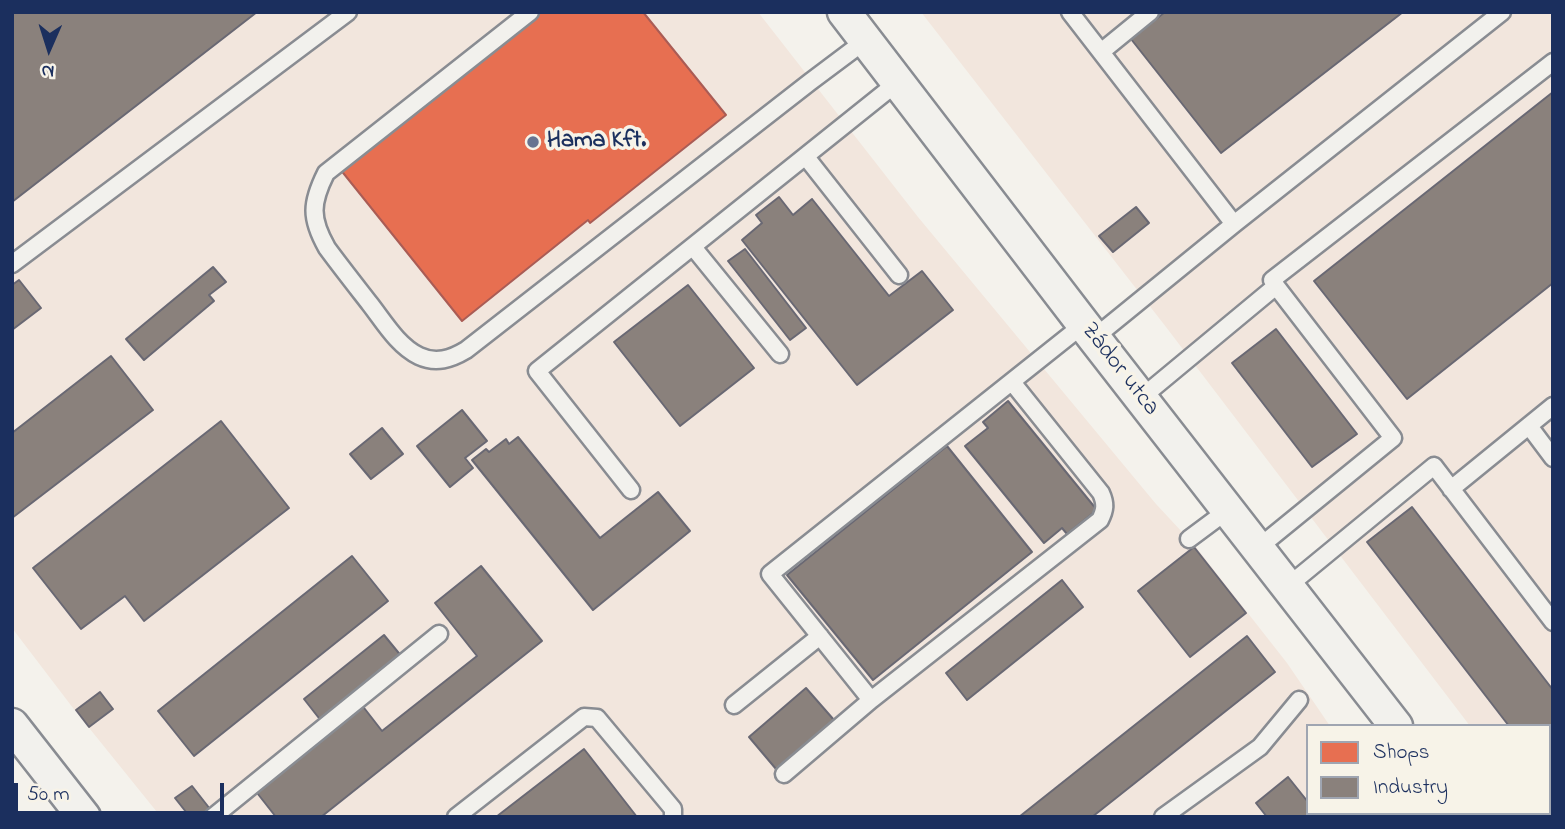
<!DOCTYPE html>
<meta charset="utf-8">
<style>
body{margin:0}
#map{position:relative;width:1565px;height:829px;overflow:hidden;background:#f4f2ec;font-family:"Indie Flower",sans-serif}
canvas{display:block}
.frame{position:absolute;inset:0;border:14px solid #1b2f5e;pointer-events:none}
.legend{position:absolute;left:1306px;top:724px;width:245px;height:91px;box-sizing:border-box;background:#f7f3e8;border:2px solid #9fa5b1;margin:0;padding:9px 12px;list-style:none;font-size:21px;color:#1b2f5e}
.legend li{display:flex;align-items:center;gap:14px;height:35px}
.legend b{width:35px;border:2px solid #9fa5b1}
.north{position:absolute;left:14px;top:14px;width:70px;height:70px;-webkit-text-stroke:5px #f7f3e8;paint-order:stroke;rotate:183deg;font-size:19px;font-weight:700;line-height:28px;text-align:center;color:#1b2f5e}
.north::after{content:'';display:block;margin:auto;width:24px;height:32px;background:#1b2f5e;clip-path:polygon(50% 0,100% 100%,50% 72%,0 100%)}
.scale{position:absolute;left:14px;top:783px;width:210px;height:32px;box-sizing:border-box;border:4px solid #1b2f5e;border-top:0;padding-left:9px;font-size:21px;line-height:24px;white-space:nowrap;color:#1b2f5e;-webkit-text-stroke:5px #f7f3e8;paint-order:stroke}
</style>
<div id="map">
<canvas width="1565" height="829"></canvas>
<div class="frame"></div>
<ul class="legend">
<li><b style="height:19px;background:#e76f51"></b>Shops</li>
<li><b style="height:19px;background:#8a817c"></b>Industry</li>
</ul>
<div class="north">N</div>
<div class="scale">50 m</div>
</div>
<script>
const g = document.querySelector('canvas').getContext('2d');
g.lineJoin = 'round';
function paint(path, color) { g.fillStyle = color; g.fill(path, 'evenodd'); }
function stroke(path, color, width, dash) { g.strokeStyle = color; g.lineWidth = width; g.lineCap = dash ? 'butt' : 'round'; g.setLineDash(dash || []); g.stroke(path); }
function write(font, color, halo, rows, align = 'center') {
  g.font = font + ' "Indie Flower",sans-serif'; g.lineWidth = 7; g.setLineDash([]); g.textBaseline = 'middle'; g.strokeStyle = halo; g.fillStyle = color; for (const [text, x, y, turn = 0] of rows) {
    g.save(); g.translate(x, y); g.rotate((+turn || 0) * Math.PI / 180); g.textAlign = isNaN(turn) ? turn : align; if (halo) g.strokeText(text, 0, 0); g.fillText(text, 0, 0); g.restore();
  }
}
paint(new Path2D(`
 M12 12H758L918 217 1156 504 1196 547 1287 663 1330 726H1308V813H1398L1401 817H161L73 708 12 628Z
 M921 12H1553V817H1539L1536 813H1549V726H1470L1166 327Z`), '#f2e6dd');
const shops = new Path2D(`
 M537 12H643L726 115 590 223 588 220 462 321 340 169Z`);
paint(shops, '#e76f51');
stroke(shops, '#aa5c55', 2);
const industry = new Path2D(`
 M12 12H257L12 202Z
 M1165 12H1403L1221 153 1131 39Z
 M1553 92V283L1407 399 1314 281Z
 M779 197 793 215 812 199 889 296 922 271 953 310 857 385 742 240 762 223 756 215Z
 M1136 207 1149 223 1113 252 1099 236Z
 M745 249 806 328 790 340 728 261Z
 M213 267 226 282 209 295 214 301 144 360 126 339Z
 M19 280 41 308 12 330V285Z
 M688 285 754 368 680 426 614 342Z
 M1276 329 1357 434 1312 467 1232 363Z
 M111 356 153 410 12 518V433Z
 M1008 401 1097 510 1067 534 1062 528 1044 543 965 446 988 428 983 422Z
 M462 410 487 441 465 458 473 468 450 487 417 446Z
 M221 421 289 508 144 621 125 596 81 629 33 568Z
 M382 428 403 454 371 479 350 454Z
 M518 437 600 538 658 492 690 531 593 610 472 460 486 449 489 452 506 439 509 444Z
 M947 446 1032 552 873 680 787 575Z
 M1412 507 1553 690V750L1549 753V726H1509L1367 542Z
 M1194 547 1246 613 1190 657 1138 591Z
 M352 556 388 601 194 756 158 711Z
 M481 566 542 641 321 817H276L254 789 361 704 382 731 477 656 435 603Z
 M1062 580 1083 607 967 700 946 673Z
 M384 635 402 657 322 722 304 699Z
 M1247 636 1275 672 1092 817H1019Z
 M806 688 834 720 776 769 749 737Z
 M100 692 113 709 89 727 76 710Z
 M584 749 637 817H496Z
 M1288 777 1308 802V813H1317L1320 817H1267L1256 803Z
 M192 786 210 809 201 817H190L175 798Z`);
paint(industry, '#8a817c');
stroke(industry, '#696873', 2);
const lane = new Path2D(`
 M530 12 326 173C311 203 310 218 327 248 341 267 356 286 370 304 384 322 398 346 419 356 436 364 451 359 466 350L810 82 866 40
 M1070 12 1234 224
 M1101 52 1150 12
 M806 157 899 275
 M693 247 780 354
 M12 264 348 12
 M1094 338 1234 224 1502 12
 M1012 382 1101 493C1106 504 1105 510 1100 520L871 700 770 574 1084 324
 M1141 398 1276 286 1272 280 1553 62
 M1529 426 1553 458
 M1451 489 1553 406
 M631 490 537 371 898 82
 M1189 539 1228 510
 M1258 548 1393 438 1276 286
 M1288 586 1434 466 1553 622
 M734 705 820 636
 M784 774 871 700
 M213 817 439 634
 M456 817 584 717 597 718 673 809V817
 M1163 817 1260 747 1299 700
 M1550 817 1553 814`);
const street = new Path2D(`
 M844 12 1094 338 1396 726
 M12 725 84 817
 M1464 813 1467 817`);
stroke(lane, '#898c92', 21);
stroke(street, '#898c92', 37);
stroke(lane, '#f2f1ed', 16);
stroke(street, '#f2f1ed', 32);
for (const [x, y, r, color] of [
 [533,142,7,"#677390"]
]) { const dot = new Path2D(); dot.arc(x, y, r, 0, 2 * Math.PI); g.fillStyle = color; g.fill(dot); stroke(dot, '#f7f3e8', 2.5); }
write('bold 24px', '#1b2f5e', '#f7f3e8', [
 ["Hama Kft.",547,142]
], 'left');
write('24px', '#1b2f5e', '#f7f3e8', [
 ["Zádor utca",1119,370,52]
]);
</script>
